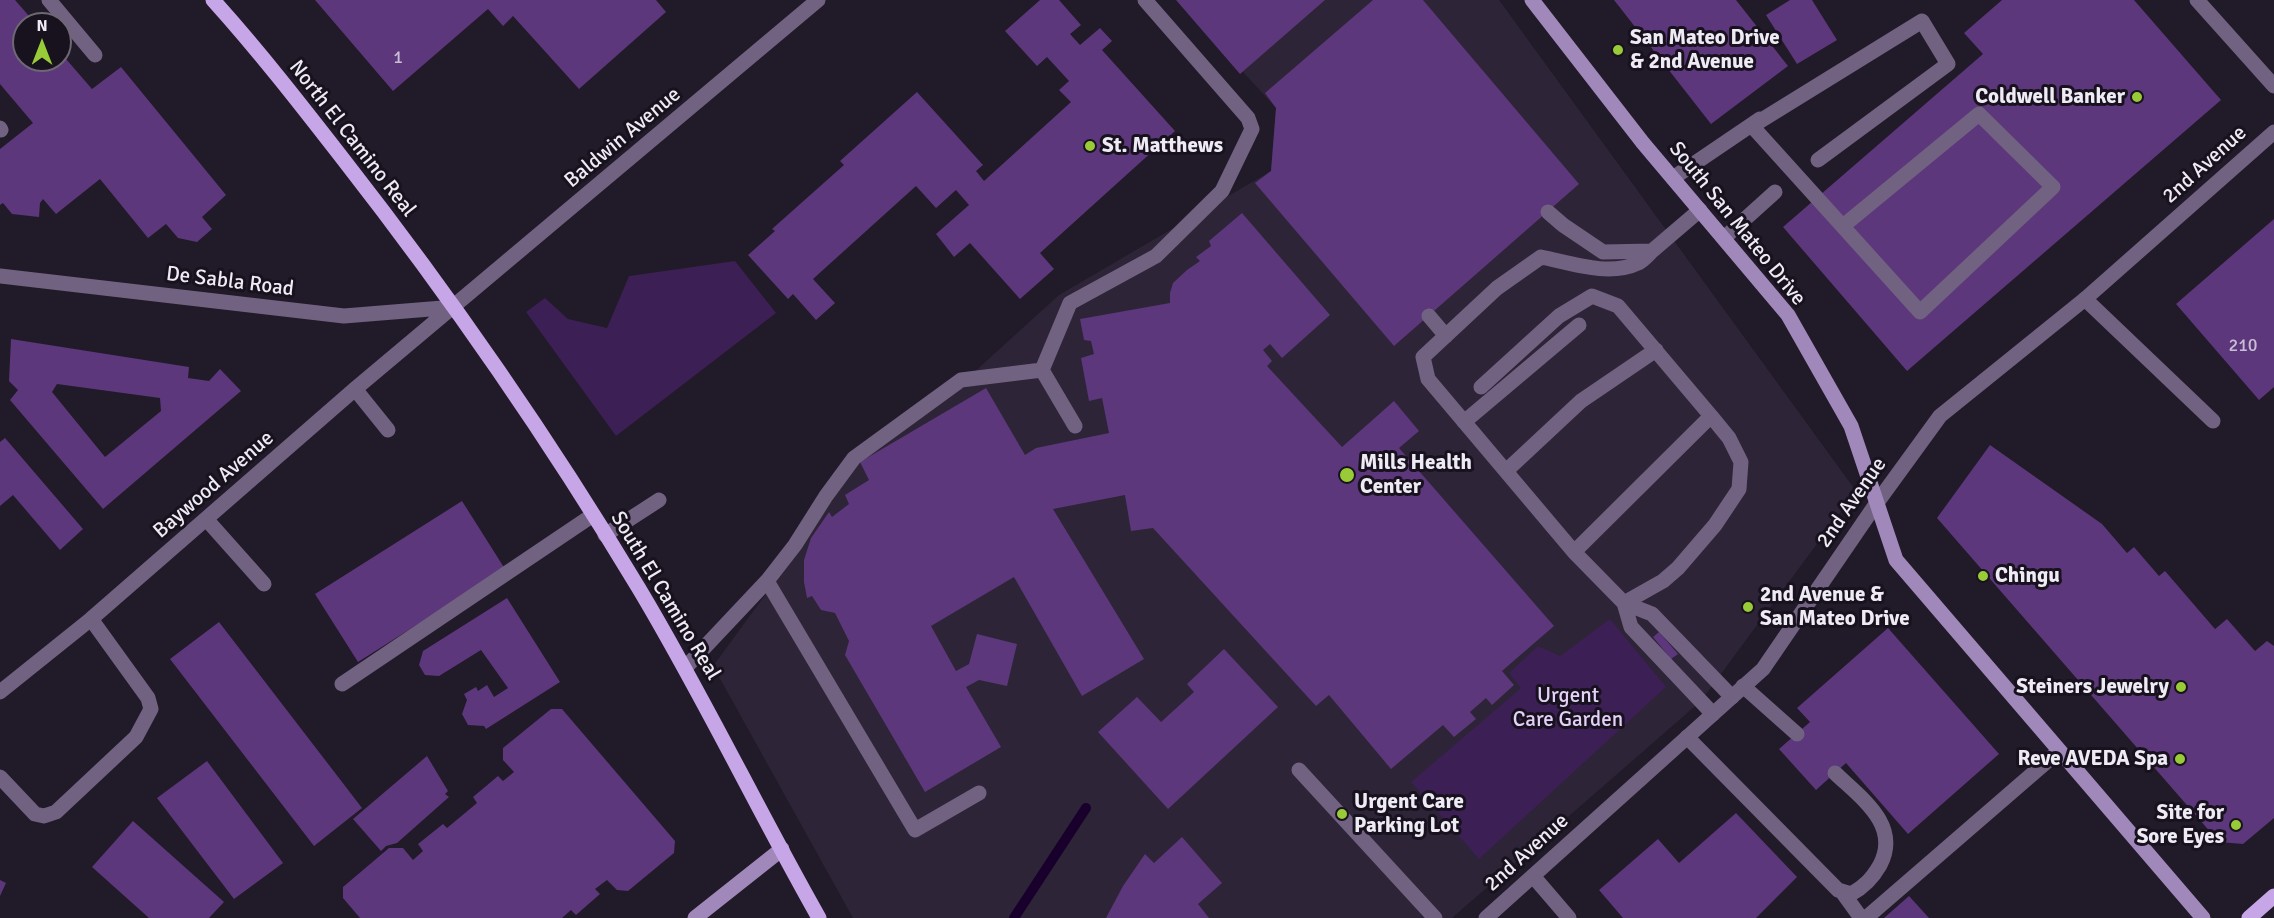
<!DOCTYPE html>
<style>
body{margin:0}
#map{position:relative;width:2274px;height:918px;overflow:hidden;background:#211a28;font-family:Signika,sans-serif}
canvas{display:block}
.north{position:absolute;left:12px;top:12px;width:60px;height:60px;box-sizing:border-box;background:#18111e;border:2px solid #6e6874;border-radius:50%;rotate:0deg;font-size:16px;font-weight:700;line-height:24px;text-align:center;color:#efebf5}
.north::after{content:'';display:block;margin:auto;width:21px;height:27px;background:#98cb37;clip-path:polygon(50% 0,100% 100%,50% 72%,0 100%)}
</style>
<div id="map">
<canvas width="2274" height="918"></canvas>
<div class="north">N</div>
</div>
<script>
const g = document.querySelector('canvas').getContext('2d');
g.lineJoin = 'round';
function paint(path, color) { g.fillStyle = color; g.fill(path, 'evenodd'); }
function stroke(path, color, width, dash) { g.strokeStyle = color; g.lineWidth = width; g.lineCap = dash ? 'butt' : 'round'; g.setLineDash(dash || []); g.stroke(path); }
function write(font, color, halo, rows, align = 'center') {
  g.font = font + ' Signika,sans-serif'; g.lineWidth = 6; g.setLineDash([]); g.textBaseline = 'middle'; g.strokeStyle = halo; g.fillStyle = color; for (const [text, x, y, turn = 0] of rows) {
    g.save(); g.translate(x, y); g.rotate((+turn || 0) * Math.PI / 180); g.textAlign = isNaN(turn) ? turn : align; if (halo) g.strokeText(text, 0, 0); g.fillText(text, 0, 0); g.restore();
  }
}
paint(new Path2D(`
 M1177 0H1499L1856 491 1701 701 1452 918H853L713 666 810 534 860 458 961 384 1059 295 1271 171 1276 108Z`), '#2d2437');
paint(new Path2D(`
 M735 261 776 313 616 436 526 312 545 298 568 319 607 328 629 276Z
 M1610 619 1666 687 1479 859 1411 782 1521 688 1509 673 1538 646 1560 656Z`), '#3c1f54');
stroke(new Path2D(`
 M1014 918 1086 808`), '#19002c', 10);
paint(new Path2D(`
 M0 0H15L36 24H24V60H60V52L92 89 121 67 226 195 202 217 212 229 197 242 178 238 166 224 148 238 100 179 56 214 43 199 40 203 39 217 12 214 3 203 0 205V149L33 123 0 84Z
 M315 0H656L666 12 579 89 513 16 503 26 488 9 393 91Z
 M1040 0H1059L1081 25 1070 34 1080 45 1100 28 1112 41 1102 50 1175 131 1040 253 1054 269 1020 299 970 243 954 257 936 234 969 205 956 190 936 208 916 186 813 279 835 303 816 320 793 294 788 299 748 255 775 231 772 229 844 165 840 161 917 92 983 165 976 171 984 181 1071 102 1059 90 1069 81 1047 57 1037 66 1005 31Z
 M1176 0H1325L1240 74Z
 M1373 0H1423L1579 184 1394 346 1255 183 1271 171 1276 108 1265 93Z
 M1614 0H1736L1788 66 1711 124Z
 M1790 0H1812L1837 40 1797 64 1766 15Z
 M2002 0H2134L2221 100 1907 371 1783 227 1983 54 1964 33Z
 M1242 213 1330 315 1282 358 1270 344 1263 350 1272 361 1267 366 1342 447 1394 401 1419 431 1399 448 1554 626 1502 671 1514 685 1492 705 1486 698 1470 712 1476 719 1454 737 1443 725 1391 769 1329 695 1316 706 1153 528 1131 531 1125 495 1053 509 1144 659 1082 696 1014 577 931 626 956 671 969 664 977 634 1017 644 1007 686 979 680 966 687 1001 747 925 792 845 655 849 641 835 613 821 610 812 596 807 598 804 582V560L811 538 829 512 832 517 849 504 845 495 869 480 860 462 986 388 1025 455 1036 448 1109 433 1102 398 1089 401 1081 358 1094 354 1091 341 1084 340 1080 319 1170 303V293L1173 283 1187 270 1200 261 1196 257 1211 246 1209 241Z
 M2274 219V387L2259 400 2176 304Z
 M11 339 189 367 188 378 209 381 220 369 241 391 103 509 10 400 18 390 9 381ZM57 384 160 398 161 411 105 457 52 392Z
 M5 438 83 529 60 550 13 495 0 506V442Z
 M1990 445 2102 524 2127 553 2134 547 2159 576 2165 571 2215 629 2227 619 2255 651 2267 641 2274 646V818L2243 844 2219 842 1937 518Z
 M462 501 505 569 358 662 315 594Z
 M507 598 560 682 486 729 484 726 468 725 462 714 467 700 464 694 476 687 478 691 487 685 494 697 508 688 481 650 439 676 425 675 419 665 423 651Z
 M219 622 362 808 314 846 170 659Z
 M1888 628 1999 754 1908 834 1846 763 1816 790 1779 749 1810 722 1797 708Z
 M1659 632 1678 654 1671 659 1653 637Z
 M1224 649 1278 707 1168 809 1098 732 1137 697 1161 722 1194 692 1187 684Z
 M551 709H562L675 841 674 853 628 891 617 890 607 880 595 889 600 894 576 915 571 910 562 918H360L343 898V887L389 848H403L413 860 423 851 418 844 443 824 447 828 477 803 473 797 498 776 503 781 514 772 503 760V748Z
 M427 756 448 791 445 794 449 797 397 843 386 846 381 851 353 819Z
 M207 761 283 863 234 899 157 798Z
 M1736 813 1797 877 1756 918H1623L1599 890 1658 839 1679 863Z
 M133 821 224 902 209 918H149L92 867Z
 M1182 837 1222 883 1198 904 1209 918H1106L1123 886 1145 854 1154 863Z
 M0 880 6 883 0 896Z
 M1909 896 1929 918H1884Z`), '#5c377b');
stroke(new Path2D(`
 M49 0 95 55
 M0 128 1 130
 M1818 160 1948 64 1922 21 1752 126 1920 312 2053 187 1979 114 1843 226
 M1673 178 1760 119
 M1548 212 1563 225 1603 252 1652 251 1700 210
 M1724 238 1775 192
 M1652 251C1648 255 1643 261 1638 263 1609 277 1571 263 1541 257L1497 288 1423 357 1428 379 1574 552 1624 603 1652 614 1732 697
 M2085 299 2213 421
 M1429 316 1446 336
 M1042 370 1075 426
 M1481 387 1559 316 1592 296 1618 306 1711 416 1574 552
 M355 389 388 430
 M1464 422 1579 325
 M1506 471 1581 401 1656 350
 M207 520 264 584
 M605 535 659 500
 M767 581 915 830 979 793
 M1624 603 1663 581 1678 568 1715 525 1739 489 1741 462 1729 438 1711 416
 M1624 603 1631 627 1713 714
 M685 668 767 581 795 545 826 496 854 458 961 380 1042 370 1070 303 1156 256 1222 191 1252 129 1248 118 1145 0
 M342 684 593 515
 M1743 686 1797 734
 M1687 737 1838 890 1851 894C1864 887 1872 879 1880 865 1901 825 1861 798 1835 773
 M1299 770 1435 918
 M0 777 35 814 44 816 56 812 136 737 151 709 148 698 91 619
 M1533 876 1569 918
 M1843 893 1861 918
 M1866 918 2059 751`), '#716281', 15);
stroke(new Path2D(`
 M2197 0 2274 86
 M0 276 344 316 455 307
 M0 692 91 619 355 389 818 0
 M1486 918 1763 669 1876 504 1940 416 2085 299 2274 132`), '#716281', 15);
stroke(new Path2D(`
 M1532 0 1643 143 1788 315 1851 426 1896 560 2203 918
 M695 918 782 849`), '#a188bb', 15);
stroke(new Path2D(`
 M213 0C259 51 301 105 343 159 450 296 549 439 638 587 703 695 757 809 819 918
 M2249 918 2274 896`), '#c7a6e8', 15);
for (const [x, y, r, color] of [
 [1618,50,6,"#98cb37"],
 [2137,97,6,"#98cb37"],
 [1090,146,6,"#98cb37"],
 [1347,475,8,"#98cb37"],
 [1983,576,6,"#98cb37"],
 [1748,607,6,"#98cb37"],
 [2181,687,6,"#98cb37"],
 [2180,759,6,"#98cb37"],
 [1342,814,6,"#98cb37"],
 [2236,825,6,"#98cb37"]
]) { const dot = new Path2D(); dot.arc(x, y, r, 0, 2 * Math.PI); g.fillStyle = color; g.fill(dot); stroke(dot, '#18111e', 2); }
write('18px', '#cabed6', null, [
 ["1",398,58],
 ["210",2243,346]
]);
write('bold 21px', '#efebf5', '#18111e', [
 ["San Mateo Drive",1630,38],
 ["& 2nd Avenue",1630,62],
 ["Coldwell Banker",2125,97,"right"],
 ["St. Matthews",1102,146],
 ["Mills Health",1360,463],
 ["Center",1360,487],
 ["Chingu",1995,576],
 ["2nd Avenue &",1760,595],
 ["San Mateo Drive",1760,619],
 ["Steiners Jewelry",2169,687,"right"],
 ["Reve AVEDA Spa",2168,759,"right"],
 ["Urgent Care",1354,802],
 ["Parking Lot",1354,826],
 ["Site for",2224,813,"right"],
 ["Sore Eyes",2224,837,"right"]
], 'left');
write('21px', '#efebf5', '#18111e', [
 ["Baldwin Avenue",623,138,-40],
 ["North El Camino Real",352,139,52],
 ["2nd Avenue",2205,165,-42],
 ["South San Mateo Drive",1737,224,51],
 ["De Sabla Road",230,282,7],
 ["Baywood Avenue",214,485,-41],
 ["2nd Avenue",1852,503,-55],
 ["South El Camino Real",665,596,59],
 ["2nd Avenue",1527,853,-42]
]);
write('21px', '#e4d1f9', '#18111e', [
 ["Urgent",1568,696],
 ["Care Garden",1568,720]
]);
</script>
